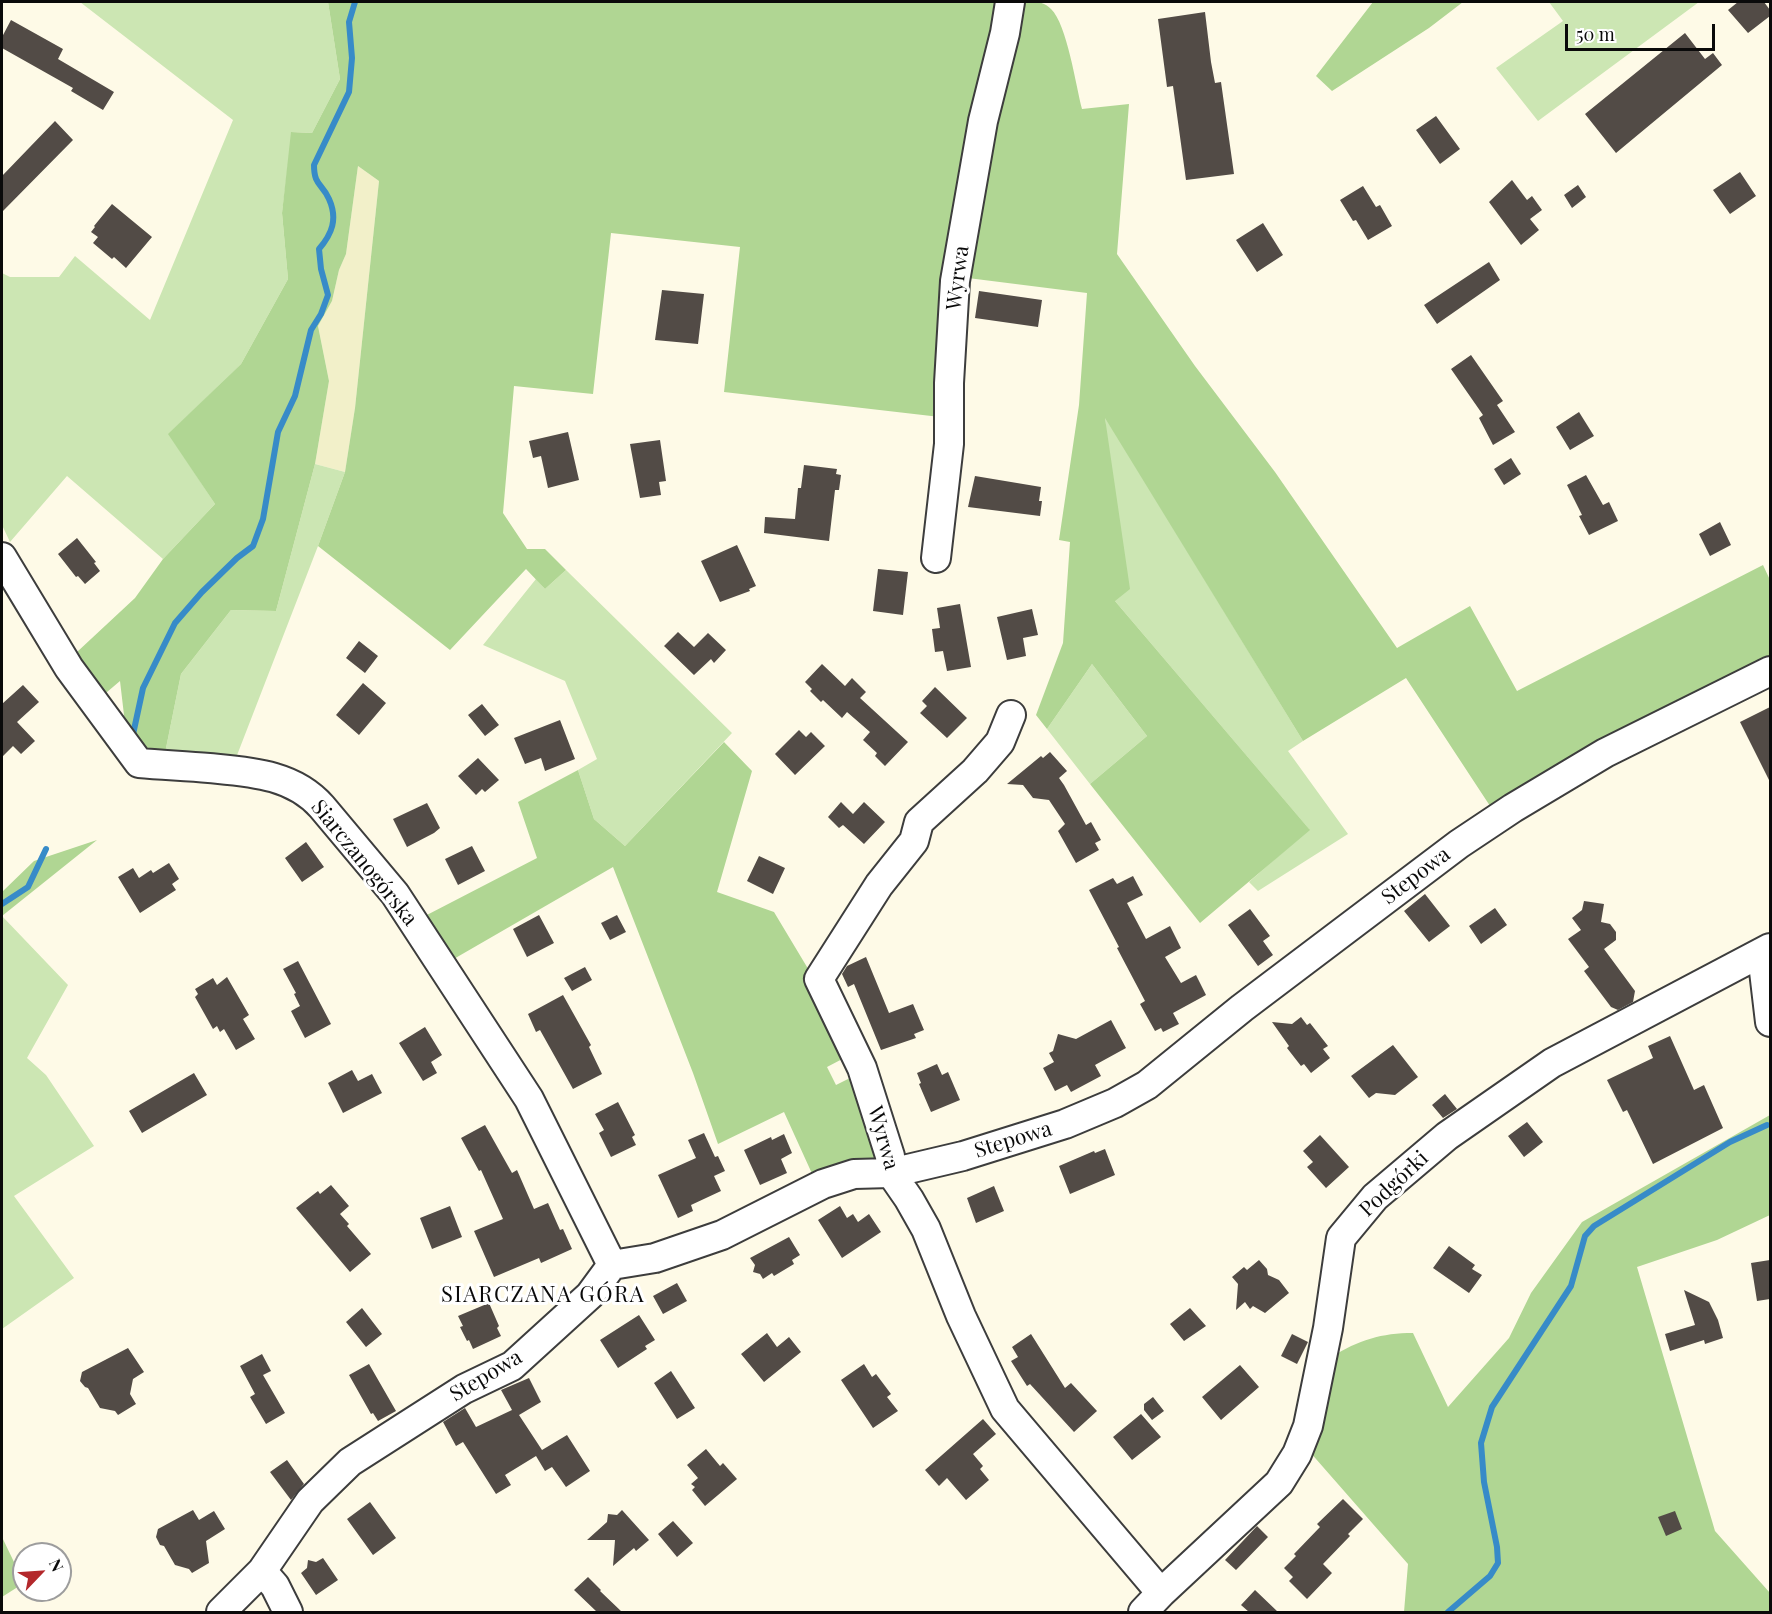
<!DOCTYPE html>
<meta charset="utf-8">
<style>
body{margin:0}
#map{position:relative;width:1772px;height:1614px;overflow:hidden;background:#fefae7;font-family:"Playfair Display",serif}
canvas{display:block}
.frame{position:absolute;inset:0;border:3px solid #0a0a0a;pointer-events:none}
.north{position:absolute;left:12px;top:1542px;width:60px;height:60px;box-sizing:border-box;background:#fff;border:2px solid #9d9d9d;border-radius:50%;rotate:65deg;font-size:16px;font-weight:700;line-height:24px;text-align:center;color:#0a0a0a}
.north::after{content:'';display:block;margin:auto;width:21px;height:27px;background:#b3282b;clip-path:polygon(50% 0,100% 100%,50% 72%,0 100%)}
.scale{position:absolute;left:1565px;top:24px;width:150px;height:27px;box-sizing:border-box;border:3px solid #0a0a0a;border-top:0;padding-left:8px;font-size:18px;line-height:21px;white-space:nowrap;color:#0a0a0a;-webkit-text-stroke:4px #fff;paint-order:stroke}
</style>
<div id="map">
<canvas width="1772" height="1614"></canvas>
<div class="frame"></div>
<div class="north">N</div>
<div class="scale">50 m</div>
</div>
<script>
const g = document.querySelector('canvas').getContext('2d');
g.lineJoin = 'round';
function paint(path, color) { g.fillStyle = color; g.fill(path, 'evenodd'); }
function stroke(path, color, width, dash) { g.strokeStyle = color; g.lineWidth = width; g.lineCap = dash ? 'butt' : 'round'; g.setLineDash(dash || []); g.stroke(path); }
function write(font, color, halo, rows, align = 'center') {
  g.font = font + ' "Playfair Display",serif'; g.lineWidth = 6; g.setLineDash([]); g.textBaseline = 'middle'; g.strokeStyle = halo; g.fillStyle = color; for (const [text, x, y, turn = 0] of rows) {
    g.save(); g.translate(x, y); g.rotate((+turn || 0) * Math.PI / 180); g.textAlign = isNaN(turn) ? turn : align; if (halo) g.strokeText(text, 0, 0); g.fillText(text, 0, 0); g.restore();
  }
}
paint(new Path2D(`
 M358 166 379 181 355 408 345 472 315 464 329 381 318 326 332 301 339 270 346 254Z`), '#f2f0c9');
paint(new Path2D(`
 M80 2H328L340 79 312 133 292 132 282 213 288 279 241 364 169 434 215 504 163 559 67 476 10 542 2 525V273L10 277H59L75 256 150 320 233 120Z
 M1549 2H1699L1538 121 1496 68 1563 21Z
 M1105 416 1303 741 1288 751 1348 834 1258 891 1249 882 1309 829 1115 601Z
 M315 464 345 472 318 546 234 763 164 758 181 674 231 610 276 611Z
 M566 570 732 733 625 846 594 819 578 770 597 759 565 681 483 645 536 579 545 589Z
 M1092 664 1147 736 1090 784 1047 729Z
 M2 916 68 985 27 1058 46 1075 94 1146 14 1196 74 1278 2 1329Z`), '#cce6b3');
paint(new Path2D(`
 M328 2H998L940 417 724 392 740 247 611 233 593 394 514 386 503 513 527 549H545L566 570 545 589 526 569 450 650 318 546 345 472 355 408 379 181 358 166 346 254 339 270 332 301 318 326 329 381 315 464 276 611 231 610 181 674 164 758 144 749 126 732 120 681 100 698 77 652 135 598 163 559 215 504 168 434 241 364 288 279 282 213 291 132 312 133 340 79Z
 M1025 2C1034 2 1044 1 1051 9 1067 24 1076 86 1082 109L1129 104 1117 254 1195 366 1275 472 1397 648 1470 606 1517 691 1763 565 1770 580V659L1492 809 1406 678 1303 741 1105 418 1130 589 1115 601 1310 830 1200 923 1090 784 1147 736 1092 664 1047 729 1036 715 1063 643 1070 542 1059 540 1079 405 1087 293 960 277 990 112Z
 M1373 2H1463L1429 28 1332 91 1316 76Z
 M724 742 752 771 717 892 774 912 810 972 848 1056 827 1067 836 1085 854 1076 884 1164 814 1178 784 1112 718 1144 693 1073 613 867 452 960 423 917 537 858 518 802 578 770 594 819 625 846Z
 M97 840 2 916V892L34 861Z
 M1770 1115V1215L1717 1240 1637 1267 1715 1531 1770 1593V1612H1404L1408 1564 1309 1451 1332 1357C1358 1340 1382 1333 1413 1333L1448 1407 1509 1338 1531 1293 1582 1222Z
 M2 1537 24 1583 2 1597Z`), '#b0d693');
stroke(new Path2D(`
 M132 739 143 688 175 623 202 592 237 558 253 546 263 519 278 432 295 396 311 330 321 314 328 295 321 269 319 249C332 234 338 219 329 199 322 183 314 186 314 165L349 92 352 58 349 22 355 2
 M2 904 28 887 46 849
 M1448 1612 1490 1576 1498 1563 1497 1547 1484 1482 1481 1443 1492 1407 1571 1286 1585 1236 1594 1226 1730 1142 1767 1125`), '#378bc8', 6);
paint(new Path2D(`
 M1738 2H1764L1770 10V16L1748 33 1728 10Z
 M1205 12 1211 62 1215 83 1221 82 1234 174 1186 180 1173 86 1167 87 1158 19Z
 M11 20 63 49 58 59 114 92 103 110 71 91 73 88 2 48V37Z
 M1685 33 1705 59 1713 53 1722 65 1616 153 1585 114Z
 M1436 116 1460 149 1440 164 1416 130Z
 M55 121 73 140 2 212V176Z
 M1740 172 1756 196 1730 214 1713 190Z
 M1512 180 1527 200 1532 196 1542 210 1530 219 1539 230 1521 245 1489 202Z
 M1578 185 1586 197 1572 208 1564 195Z
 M1363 186 1376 207 1380 205 1392 226 1368 240 1356 220 1353 221 1340 200Z
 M112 204 152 237 126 268 114 257 112 259 93 243 98 237 91 232 95 227 94 226Z
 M1263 223 1283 255 1257 272 1236 240Z
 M1489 262 1500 280 1437 324 1424 305Z
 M662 290 704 294 698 344 655 340Z
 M979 291 1042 300 1038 327 975 318Z
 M1471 355 1503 401 1497 405 1515 432 1493 445 1479 418 1483 415 1451 369Z
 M1579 412 1594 436 1570 450 1556 427Z
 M568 432 579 480 548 488 541 456 533 458 529 441Z
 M660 440 666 481 659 482 661 495 640 498 630 444Z
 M1511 458 1521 474 1504 485 1494 469Z
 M804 465 837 469 836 474 841 475 839 490H835L829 541 764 533 765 517 795 519 798 488H801Z
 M1586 475 1603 505 1609 502 1618 521 1589 535 1579 516 1582 515 1567 485Z
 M975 476 1041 487 1039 501H1042L1040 516 968 507Z
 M1720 522 1731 545 1710 556 1699 534Z
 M77 538 96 562 94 563 100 571 85 584 78 576 76 577 58 554Z
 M737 545 756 586 749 589 750 591 720 602 701 561Z
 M878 569 908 572 903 615 873 611Z
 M960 604 971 667 947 671 943 651 935 652 932 629 940 628 937 608Z
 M1032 609 1038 635 1023 638 1026 656 1007 660 997 617Z
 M678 632 694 647 708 633 726 650 714 663 711 659 694 675 664 646Z
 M359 641 378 656 365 673 346 658Z
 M822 664 845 686 852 678 866 692 860 698 908 742 885 766 875 756 877 753 863 740 870 732 847 712 842 718 823 700 821 702 810 691 812 689 805 682Z
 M363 683 386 703 359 735 336 715Z
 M23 685 39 702 17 722 35 741 21 754 13 746 2 757V704Z
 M935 687 967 718 947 738 920 713 927 706 922 701Z
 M482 704 499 725 485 736 468 715Z
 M1770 707V782L1740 722Z
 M560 720 575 759 545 771 541 758 525 764 514 738Z
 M799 730 806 737 811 732 825 746 795 775 775 754Z
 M1050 752 1067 771 1059 778 1064 785 1086 825 1091 822 1101 840 1095 843 1099 850 1076 863 1058 831 1065 824 1049 800 1033 798 1023 785 1007 784 1041 756 1043 758Z
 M478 758 499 780 485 792 482 789 476 795 458 776Z
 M841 802 853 814 864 802 885 822 864 844 843 825 839 828 828 817Z
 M427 803 440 828 434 833 407 847 393 819Z
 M306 842 324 867 302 882 285 858Z
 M472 846 485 871 458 885 445 859Z
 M759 856 785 868 773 894 747 881Z
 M169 863 179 879 172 884 176 890 140 913 118 877 133 868 139 878 151 870 153 873Z
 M1133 876 1143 895 1127 903 1146 939 1170 926 1181 948 1165 957 1181 983 1196 975 1206 995 1173 1013 1179 1024 1163 1032 1161 1028 1155 1031 1140 1004 1145 1001 1117 948 1119 947 1089 890 1113 878 1117 884Z
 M1425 894 1450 926 1429 942 1404 911Z
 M1584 901 1604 904 1601 922 1610 924 1616 932V940L1604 949 1635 991 1633 1002 1618 1010 1611 1007 1584 971 1589 967 1568 939 1581 930 1572 918 1582 910Z
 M1495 908 1507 925 1481 944 1469 926Z
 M1250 909 1270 936 1263 941 1273 955 1258 966 1228 925Z
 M539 915 554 943 527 957 513 929Z
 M617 915 626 932 610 940 601 923Z
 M866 957 889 1013 913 1004 924 1030 914 1034 916 1038 881 1050 854 984 848 987 842 974 847 966Z
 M298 961 331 1024 305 1038 291 1011 300 1006 294 994 296 993 283 969Z
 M585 967 592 980 572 991 564 978Z
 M227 977 249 1015 243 1019 255 1039 236 1050 224 1029 220 1032 217 1026 213 1029 195 997 198 994 195 989 213 978 217 985Z
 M563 995 591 1045 589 1047 602 1074 573 1089 540 1030 536 1032 528 1014Z
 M1301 1017 1307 1025 1310 1023 1328 1046 1323 1049 1330 1058 1311 1073 1304 1064 1301 1066 1287 1048 1289 1046 1272 1022 1292 1024Z
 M1111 1020 1126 1048 1095 1065 1101 1076 1071 1092 1067 1085 1055 1091 1043 1068 1054 1062 1049 1053 1053 1051 1058 1034 1076 1039Z
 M425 1027 442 1055 431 1062 437 1073 423 1081 399 1043Z
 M1670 1036 1694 1090 1704 1085 1723 1128 1653 1164 1627 1110 1623 1112 1607 1080 1653 1058 1648 1046Z
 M1393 1045 1418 1077 1395 1095 1376 1093 1369 1098 1351 1076Z
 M937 1064 942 1075 948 1072 960 1100 931 1112 919 1084 921 1083 917 1073Z
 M352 1070 358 1081 372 1074 382 1093 343 1113 328 1083Z
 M194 1073 207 1095 142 1133 129 1111Z
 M1445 1094 1457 1109 1443 1118 1432 1105Z
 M618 1102 635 1135 632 1137 636 1145 611 1157 599 1133 604 1130 595 1114Z
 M1527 1122 1543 1142 1524 1157 1508 1136Z
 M485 1125 512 1173 517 1170 534 1209 548 1203 560 1230 563 1229 572 1249 541 1263 539 1258 494 1277 474 1231 503 1219 481 1170 479 1171 461 1138Z
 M704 1133 715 1157 718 1156 725 1171 714 1176 721 1191 691 1205 693 1211 678 1218 658 1175 696 1158 688 1140Z
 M784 1134 792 1153 781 1159 787 1173 760 1185 744 1150 771 1137 772 1140Z
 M1320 1135 1349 1167 1326 1188 1307 1167 1313 1162 1303 1151Z
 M1105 1149 1115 1175 1070 1194 1059 1166 1094 1151 1095 1153Z
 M331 1185 349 1206 340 1214 349 1224 347 1226 371 1254 350 1272 296 1208 318 1191 320 1194Z
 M994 1186 1004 1211 976 1223 967 1198Z
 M450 1206 462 1237 432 1249 420 1218Z
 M840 1206 847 1218 853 1214 858 1222 869 1214 881 1232 842 1258 818 1220Z
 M789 1237 800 1255 792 1260 794 1264 774 1276 772 1273 763 1279 760 1274 753 1272 755 1265 750 1258Z
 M1449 1246 1475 1265 1472 1269 1482 1275 1469 1293 1433 1268Z
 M1259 1260 1267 1269 1268 1275 1279 1280 1289 1293 1265 1313 1253 1306 1250 1309 1245 1302 1236 1310 1238 1284 1232 1277 1244 1267 1247 1270Z
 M1770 1260V1299L1757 1301 1751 1263Z
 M677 1283 687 1301 663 1314 653 1296Z
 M1684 1290 1709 1302 1718 1320 1723 1338 1705 1344 1704 1340 1670 1351 1665 1334 1695 1325Z
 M489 1303 499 1326 497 1328 501 1336 473 1349 469 1340 467 1341 460 1327 463 1326 458 1316Z
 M362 1308 382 1334 366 1347 346 1322Z
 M1190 1308 1206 1326 1184 1341 1170 1324Z
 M639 1315 655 1340 645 1346 647 1349 618 1368 600 1340Z
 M767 1333 777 1347 789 1337 801 1352 764 1382 741 1354Z
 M1031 1334 1065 1388 1071 1383 1097 1411 1074 1432 1030 1384 1027 1386 1011 1361 1018 1357 1012 1347Z
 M1292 1334 1308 1342 1297 1364 1281 1356Z
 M128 1348 144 1372 133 1379 130 1394 136 1404 118 1415 115 1411 100 1408 88 1388 85 1387 80 1381 82 1372Z
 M262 1354 271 1371 263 1375 285 1413 266 1424 250 1397 255 1394 240 1366Z
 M369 1364 396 1411 378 1421 373 1413 371 1414 349 1375Z
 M864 1364 872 1377 876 1374 891 1394 887 1397 898 1411 873 1428 841 1380Z
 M1240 1365 1259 1387 1221 1420 1202 1397Z
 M671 1371 695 1408 677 1419 654 1383Z
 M529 1378 541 1402 519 1415 542 1450 567 1435 590 1471 566 1487 552 1467 545 1471 536 1456 505 1475 511 1485 496 1494 463 1442 456 1446 443 1422 465 1408 476 1427 512 1410 501 1390Z
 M1153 1397 1164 1411 1152 1420 1144 1410V1404Z
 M1141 1414 1161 1437 1132 1460 1113 1437Z
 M983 1419 996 1434 973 1454 983 1466 980 1469 989 1480 966 1500 947 1478 939 1486 925 1470Z
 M706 1449 720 1466 723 1463 737 1479 705 1506 692 1490 695 1487 691 1484 698 1478 687 1465Z
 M287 1460 304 1484 291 1500 270 1472Z
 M1343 1499 1363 1519 1348 1534 1350 1536 1323 1564 1332 1573 1307 1599 1289 1581 1293 1577 1284 1568 1296 1556 1294 1554 1320 1527 1317 1524Z
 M370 1502 396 1538 373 1555 347 1519Z
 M193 1510 199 1520 214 1511 225 1529 206 1541 209 1563 192 1573 189 1569 175 1565 164 1546 160 1545 156 1537 158 1529Z
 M622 1510 649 1540 636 1551 634 1548 613 1566 615 1540H587L607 1522 608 1514 617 1515Z
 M1675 1511 1682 1529 1666 1536 1658 1517Z
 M673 1521 693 1543 677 1557 658 1534Z
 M1257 1526 1268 1537 1236 1570 1225 1560Z
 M323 1558 338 1580 316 1595 301 1573 307 1568 308 1560 316 1562Z
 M588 1577 601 1590 600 1591 622 1612H597L574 1590Z
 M1255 1590 1278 1612H1249L1241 1605Z`), '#524b46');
const minor = new Path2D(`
 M2 557 69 668 139 763C162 765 186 766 209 768 250 772 293 774 322 807L395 894 529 1099 612 1265
 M936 558 949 444V383L955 281 983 121 1005 33 1010 2
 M1011 715 1000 742 975 771 919 822 914 841 879 885 819 979 862 1068 890 1156 891 1173 909 1199 926 1229 961 1316 1005 1409 1161 1593
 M1762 954 1770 1022
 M262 1571 275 1586 288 1612
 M221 1612 262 1571 310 1501 350 1462 464 1389 512 1366 590 1295 612 1265 655 1258 722 1235 823 1184 854 1174 891 1173 963 1156 1065 1124 1115 1103 1147 1085 1242 1008 1459 844 1513 808 1605 753 1770 671
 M1143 1612 1161 1593 1279 1483 1297 1454 1308 1426 1328 1328 1341 1238 1375 1197 1447 1136 1552 1063 1770 948`);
stroke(minor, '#3d3d3d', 32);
stroke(minor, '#fff', 28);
write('21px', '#0a0a0a', '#fff', [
 ["Wyrwa",958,278,-83],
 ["Siarczanogórska",364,863,51],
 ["Stepowa",1416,876,-37],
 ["Wyrwa",883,1138,74],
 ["Stepowa",1013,1140,-17],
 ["Podgórki",1394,1184,-43],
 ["Stepowa",486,1376,-31]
]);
g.letterSpacing = '1.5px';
write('22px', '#0a0a0a', '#fff', [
 ["SIARCZANA GÓRA",543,1295]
]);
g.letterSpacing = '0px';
</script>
